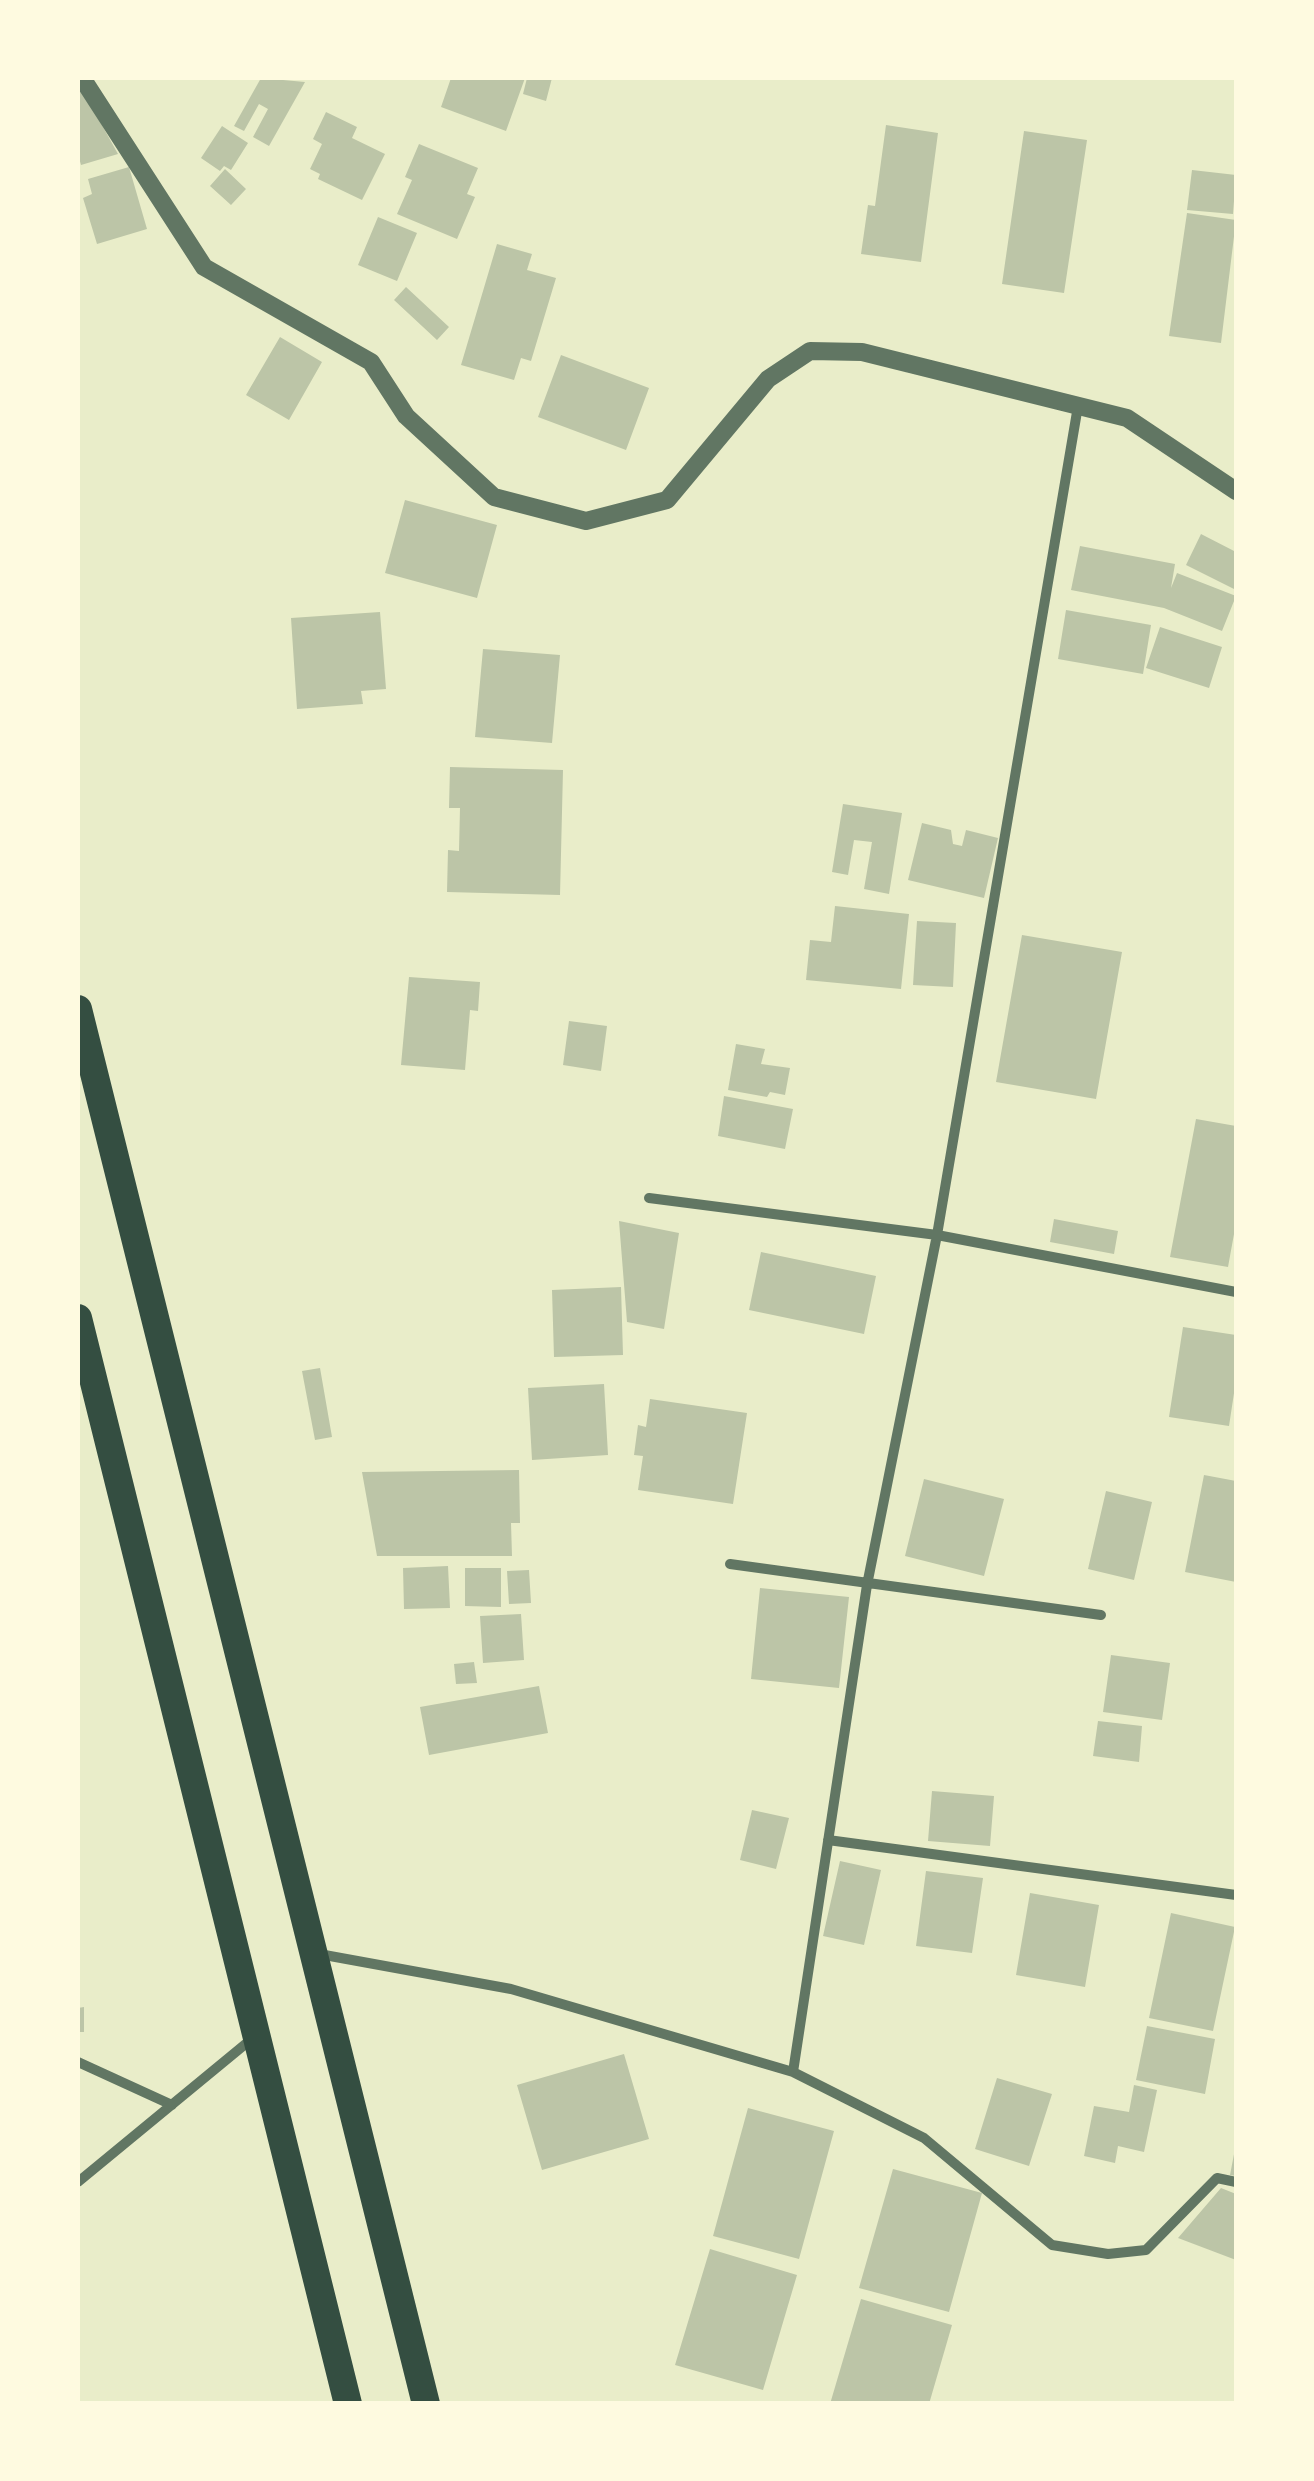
<!DOCTYPE html>
<style>
body{margin:0}
#map{position:relative;width:1314px;height:2481px;overflow:hidden;background:#e9edc9;font-family:"DM Sans",sans-serif}
canvas{display:block}
.frame{position:absolute;inset:0;border:80px solid #fefae0;pointer-events:none}
</style>
<div id="map">
<canvas width="1314" height="2481"></canvas>
<div class="frame"></div>
</div>
<script>
const g = document.querySelector('canvas').getContext('2d');
g.lineJoin = 'round';
function paint(path, color) { g.fillStyle = color; g.fill(path, 'evenodd'); }
function stroke(path, color, width, dash) { g.strokeStyle = color; g.lineWidth = width; g.lineCap = dash ? 'butt' : 'round'; g.setLineDash(dash || []); g.stroke(path); }
paint(new Path2D(`
 M261 78 305 82 269 146 253 137 268 109 259 104 244 131 234 126Z
 M451 78H525L506 131 441 107Z
 M527 78H552L546 101 523 94Z
 M78 82 118 154 81 165 78 154Z
 M326 112 357 127 352 138 385 154 362 200 318 179 320 174 310 169 322 144 313 139Z
 M886 125 938 133 921 262 861 254 868 205 875 206Z
 M222 126 248 143 231 170 224 166 220 171 201 158Z
 M1024 131 1087 140 1064 293 1002 284Z
 M419 144 478 168 467 194 475 197 457 239 397 214 412 180 405 177Z
 M129 167 147 229 97 244 83 198 92 194 88 179Z
 M225 169 246 189 231 205 210 186Z
 M1192 170 1236 175 1233 214 1187 210Z
 M1187 213 1236 220 1221 343 1169 336Z
 M378 217 417 233 397 281 358 265Z
 M497 244 532 254 527 270 556 278 531 361 521 358 514 380 461 365Z
 M406 287 449 327 437 340 394 300Z
 M280 337 322 362 289 420 246 395Z
 M561 355 649 388 626 450 538 417Z
 M405 500 497 525 477 598 385 573Z
 M1201 534 1236 552 1234 589 1186 565Z
 M1080 546 1175 564 1171 588 1177 573 1236 596 1222 631 1164 608 1071 590Z
 M1066 610 1151 625 1143 674 1058 659Z
 M380 612 386 689 361 691 363 704 297 709 291 618Z
 M1160 627 1222 647 1209 688 1146 668Z
 M483 649 560 655 552 743 475 737Z
 M450 767 563 770 560 895 447 892 448 850 459 851 460 808H449Z
 M843 804 902 813 889 894 864 889 872 842 854 840 848 875 832 872Z
 M922 823 951 830 953 844 962 846 966 830 998 838 984 898 908 880Z
 M835 906 909 914 901 989 806 980 810 940 831 942Z
 M917 921 956 923 953 987 913 985Z
 M1022 935 1122 952 1096 1099 996 1082Z
 M409 977 480 982 478 1011 470 1010 465 1070 401 1065Z
 M569 1021 607 1026 601 1071 563 1065Z
 M736 1044 765 1049 761 1064 790 1068 785 1095 770 1092 767 1097 728 1090Z
 M724 1096 793 1109 785 1149 718 1136Z
 M1196 1119 1236 1126V1223L1228 1267 1170 1257Z
 M1054 1219 1118 1231 1114 1254 1050 1242Z
 M619 1221 679 1233 664 1329 627 1322Z
 M761 1252 876 1276 864 1334 749 1310Z
 M621 1287 623 1355 554 1357 552 1290Z
 M1183 1327 1236 1335V1380L1229 1426 1169 1417Z
 M320 1368 332 1437 315 1440 302 1371Z
 M604 1384 608 1455 532 1460 528 1388Z
 M650 1399 747 1413 733 1504 638 1490 643 1456 634 1455 638 1425 646 1427Z
 M519 1470 520 1523H511L512 1556H377L362 1472Z
 M1204 1475 1236 1481V1582L1185 1572Z
 M924 1479 1004 1499 984 1576 905 1556Z
 M1106 1491 1152 1502 1134 1580 1088 1569Z
 M448 1566 450 1608 404 1609 403 1568Z
 M465 1568H501V1607L465 1606Z
 M529 1570 531 1603 509 1604 507 1571Z
 M760 1588 849 1597 839 1688 751 1679Z
 M521 1614 524 1660 483 1663 480 1616Z
 M1111 1655 1170 1663 1162 1720 1103 1712Z
 M474 1662 477 1683 456 1684 454 1664Z
 M539 1686 548 1733 429 1755 420 1707Z
 M1098 1721 1142 1726 1139 1762 1093 1756Z
 M932 1791 994 1796 990 1846 928 1841Z
 M752 1810 789 1818 776 1869 740 1860Z
 M840 1861 881 1870 864 1945 823 1936Z
 M926 1871 983 1878 972 1953 916 1946Z
 M1030 1893 1099 1905 1085 1987 1016 1975Z
 M1171 1913 1235 1927 1213 2031 1149 2018Z
 M84 2007V2032H78V2008Z
 M1147 2026 1215 2039 1205 2094 1136 2080Z
 M624 2054 649 2139 542 2170 517 2085Z
 M997 2078 1052 2094 1029 2166 975 2149Z
 M1134 2085 1157 2090 1144 2152 1118 2146 1115 2163 1084 2156 1094 2106 1129 2112Z
 M748 2108 834 2131 799 2259 713 2236Z
 M1235 2149H1236V2176L1230 2175Z
 M893 2169 982 2193 949 2312 859 2288Z
 M1221 2188 1236 2194V2260L1178 2238Z
 M710 2249 797 2275 763 2390 675 2365Z
 M861 2299 952 2325 929 2404H830Z`), '#bcc5a7');
stroke(new Path2D(`
 M649 1198 937 1235 1236 1292
 M730 1564 1101 1615
 M828 1840 1236 1895
 M319 1954 511 1989 793 2072 924 2138 1052 2245 1108 2254 1146 2250 1217 2178 1236 2182
 M78 2062 172 2105
 M793 2072 867 1585 937 1235 1078 406
 M78 2182 254 2037`), '#617663', 10);
stroke(new Path2D(`
 M82 78 204 267 371 362 406 416 494 497 586 521 667 500 768 379 810 351 862 352 1127 418 1236 491`), '#617663', 18);
stroke(new Path2D(`
 M78 1009 426 2404
 M78 1318 348 2404`), '#344e41', 28);
</script>
